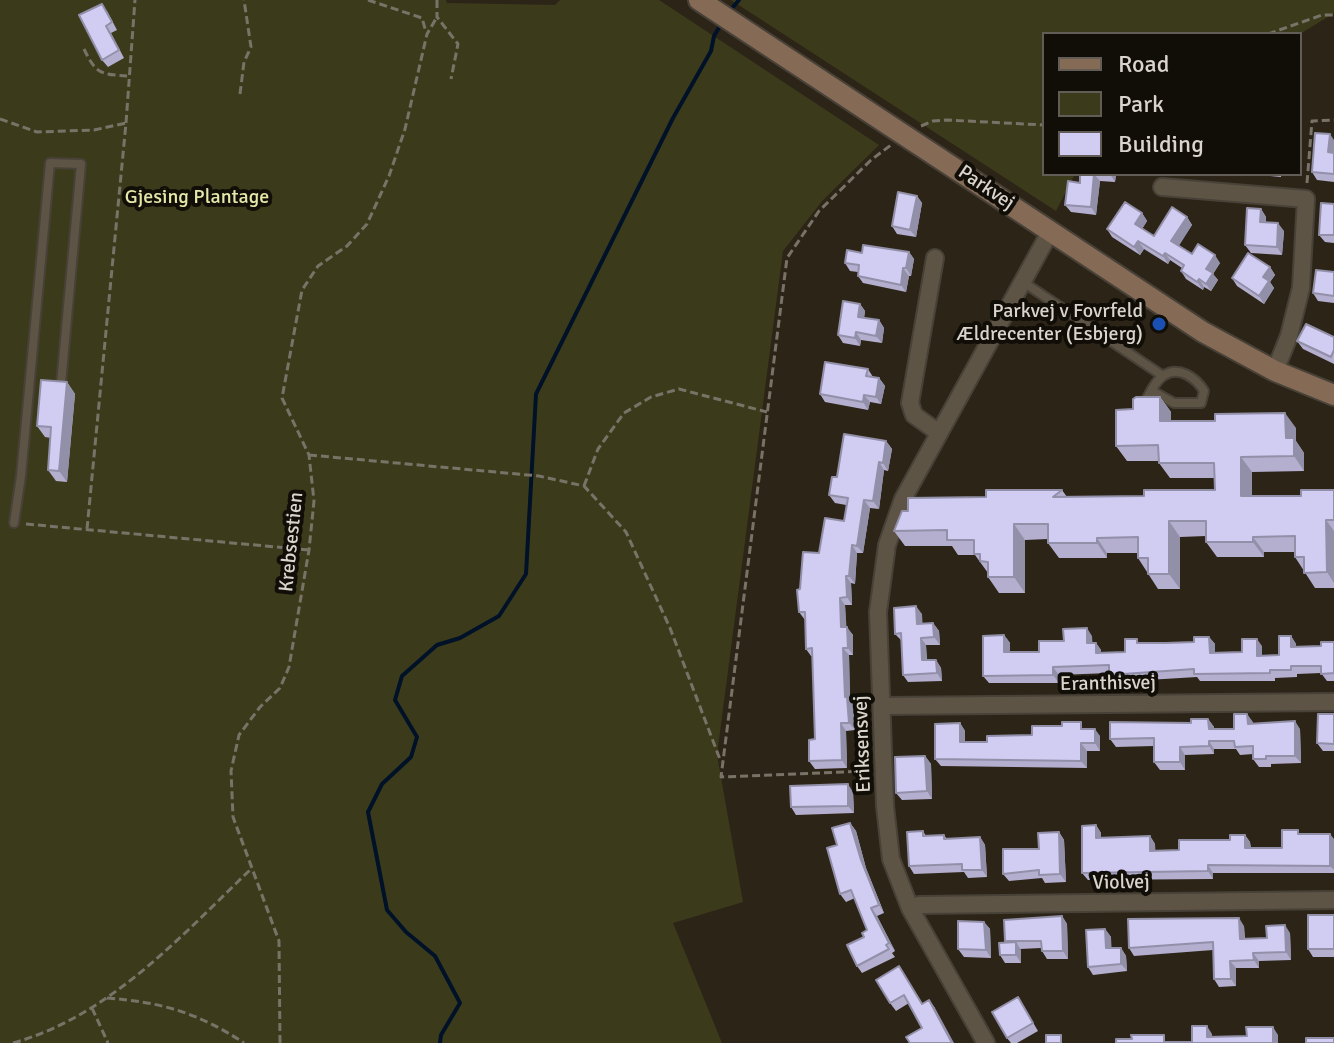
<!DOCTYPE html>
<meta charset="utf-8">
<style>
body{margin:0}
#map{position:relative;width:1334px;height:1043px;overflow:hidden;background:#2c2417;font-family:Signika,sans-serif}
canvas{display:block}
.legend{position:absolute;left:1042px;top:32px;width:260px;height:144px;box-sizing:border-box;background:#110e08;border:2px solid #615d56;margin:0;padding:10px 14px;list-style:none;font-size:24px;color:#dad4cc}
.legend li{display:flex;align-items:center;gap:16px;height:40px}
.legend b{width:40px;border:2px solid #615d56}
</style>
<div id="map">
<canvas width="1334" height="1043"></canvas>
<ul class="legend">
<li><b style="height:10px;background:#856a56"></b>Road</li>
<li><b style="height:22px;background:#3b3b1c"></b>Park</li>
<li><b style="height:22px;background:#d1ccf1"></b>Building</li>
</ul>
</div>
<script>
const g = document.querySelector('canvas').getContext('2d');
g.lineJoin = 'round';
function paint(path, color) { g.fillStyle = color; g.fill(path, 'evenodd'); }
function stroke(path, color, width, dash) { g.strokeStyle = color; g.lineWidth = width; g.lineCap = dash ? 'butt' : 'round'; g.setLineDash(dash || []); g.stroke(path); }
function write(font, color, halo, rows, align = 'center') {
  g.font = font + ' Signika,sans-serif'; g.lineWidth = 8; g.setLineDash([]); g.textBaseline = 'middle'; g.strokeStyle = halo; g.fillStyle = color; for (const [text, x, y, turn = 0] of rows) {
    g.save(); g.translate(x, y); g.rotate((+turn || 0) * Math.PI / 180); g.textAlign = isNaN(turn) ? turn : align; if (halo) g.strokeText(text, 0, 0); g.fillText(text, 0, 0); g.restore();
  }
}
paint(new Path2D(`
 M0 0H446L447 3 555 5 560 0H659L879 145 823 200 783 251 717 755 743 902 673 923 722 1043H0Z
 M731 0H1334V13L1300 34H1044V174H1075L1056 211Z`), '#3b3b1c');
stroke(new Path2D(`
 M728 13 739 0
 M440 1043 441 1035 460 1003 435 956 406 932 387 910 368 812 382 784 411 757 417 737 395 700 402 676 437 645 460 638 499 616 526 574 536 394 673 118 711 51 714 36 721 24`), '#011228', 4);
const lane = new Path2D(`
 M1023 282 1163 376
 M1144 404C1149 395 1155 381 1163 376 1179 365 1196 378 1204 391L1201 403H1174L1152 391
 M14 523 21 476 50 163 81 164 61 384`);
const street = new Path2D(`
 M1162 187 1306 199 1301 288 1289 336 1275 371
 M935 258 910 403 914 415 939 433
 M882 706 1334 702
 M910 908 919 905 1334 900
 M986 1043 910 908 891 859 885 806 878 612 887 545 903 499 1050 232`);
const secondary = new Path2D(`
 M699 0 1203 332 1275 371 1334 395`);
stroke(lane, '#474137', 12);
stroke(street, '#474137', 20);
stroke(secondary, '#474137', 24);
stroke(new Path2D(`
 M368 0 422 18 426 32
 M437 0V17L458 44 451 79
 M1268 34 1322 15H1334
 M84 49C96 74 100 74 127 76
 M240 94 244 62 251 47 244 0
 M0 119 37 132 94 130 126 123
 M921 126 933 121 947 120 1044 125
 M1307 183 1312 121 1334 120
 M309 455 539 476 584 486 626 532 670 628 721 762
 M584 486 598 449 624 413 651 397 679 389 767 412
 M26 524 309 550
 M87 529 126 123 135 0
 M868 771 721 777 787 258 819 211 871 160 891 145
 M107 998C161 1002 199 1013 244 1043
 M92 1008 108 1043
 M13 1043C110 1016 181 936 251 869
 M280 1043 279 941 233 817 231 771 239 735 260 707 280 688 289 667 309 550 314 501 309 455 282 398 302 290 318 266 347 246 367 224 389 176 405 129 427 34 437 17`), '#797267', 3, [8, 4]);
stroke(lane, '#5e5446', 8);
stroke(street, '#5e5446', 16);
stroke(secondary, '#856a56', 20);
paint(new Path2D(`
 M107 11 117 30 111 33 124 58 108 67 102 60Z
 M1334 140V182L1317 180 1312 172Z
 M1080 174H1116L1115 182 1100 181 1096 215 1071 212 1065 205 1080 183Z
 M1248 174H1281V177Z
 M917 196 922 203 916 237 897 234 892 226Z
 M1334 204V243L1325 242 1319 235Z
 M1261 209 1266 217V222L1284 231 1282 255 1251 253 1245 245Z
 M1142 213 1147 221 1142 229 1154 236 1187 217 1192 225 1178 246 1192 254 1220 263 1213 274 1218 280 1211 291 1204 287 1203 290 1186 279 1181 271 1182 268 1170 260 1168 264 1144 249 1140 255 1112 237 1107 229Z
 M909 252 914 259 911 276H909L906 292 863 283 858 276V272L850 271 845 263 862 253Z
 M1270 267 1275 275 1270 282 1274 288 1264 304 1237 286 1232 278Z
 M1334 272V303L1318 301 1313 293Z
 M860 304 865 311 864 318 879 320 884 328 882 343 861 340 860 346 843 343 838 335Z
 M1334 337V364L1303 349 1297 341Z
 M868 369 873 377 879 378 885 386 881 404 870 402 868 410 825 402 820 394Z
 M67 382 75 394 67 482 56 481 48 470 51 438 45 437 37 426Z
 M1160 397 1171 412V421L1296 428V441L1304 453V471L1252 472V496H1301L1334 490V588H1315L1295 557V552H1264V557H1217L1206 542V536L1180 537V589H1158L1138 558V553H1107V558H1059L1048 543V539L1025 540V593H999L988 577V573L975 555H958L952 546H905L894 531 908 511 986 497 1062 490 1067 497 1144 496 1215 490V478H1170L1159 463V461H1127L1116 446 1133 409Z
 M886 441 892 449 888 471 884 470 879 509 870 508 863 553H857L855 584 851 583 852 605H845L846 627 853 635V655H849L850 700 853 704 855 730 846 731 847 768 815 769 809 761 815 739 813 656H811L806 649 805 620 799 612 819 553 844 521 846 505 835 503 829 495 837 477Z
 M922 614V623H933L939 631 940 645H926L927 660H936L941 668 942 681 908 682 903 675 902 641 895 634Z
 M1004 635 1010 643V652H1039L1064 641 1092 636V643H1096L1101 650V653L1125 652 1139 643 1194 642 1209 637 1215 644V652H1242L1262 646V656L1279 655 1291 636 1296 644V647L1321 646 1334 642V681H1327L1321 673 1297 674V677L1275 678V681H1200L1197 677 1114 682 1109 673 1059 675V683H989L983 676Z
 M1247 714 1253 724 1300 729 1301 763 1271 764V767H1259L1253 759V754L1240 755 1236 749H1214V754L1185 755V770H1160L1154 762V746L1116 747 1110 739 1208 719 1214 727V729H1234Z
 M1334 714V751H1323L1317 743Z
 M960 723 965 731V742H987L1086 729 1100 736V751H1087V768L941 766 935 759Z
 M925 756 931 764 932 799 902 800 896 793Z
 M853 792 854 813 796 815 791 807Z
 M850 823 856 831 866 868 884 913 877 916 895 951 892 953 895 957 862 973 857 966 864 937 867 930 855 898 846 902 840 894 837 845Z
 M1096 825 1101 833V838L1150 836 1155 844V850H1179L1230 840 1245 835 1250 842 1251 848H1282L1301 834 1334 839V873H1213V879L1088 880 1082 873Z
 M923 831 926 836 944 835 947 839 980 837 985 845 987 877 968 878 964 872 914 874 909 866Z
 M1059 832 1064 840 1066 882 1045 883 1042 878 1009 881 1003 874 1039 849Z
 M1334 915V957H1313L1308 949Z
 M1062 916 1067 924 1068 959H1047L1042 951 1041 948 1020 949 1021 963H1005L1000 955 1006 942Z
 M984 922 990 929 991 958 964 957 958 949Z
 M1244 926 1245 939 1267 938 1290 933 1291 960 1259 961V968H1236V986L1219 987 1214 979 1213 950 1134 956 1129 948Z
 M1105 929 1111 937V948H1121L1126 956 1127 971 1093 975 1088 967Z
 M899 966 922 1004 929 1000 935 1008 922 1028 909 1003 896 1011 890 1003Z
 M1018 997 1038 1031 1017 1043H1011L1007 1038Z`), '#b4afcf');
paint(new Path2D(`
 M1330 134 1334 140V160L1328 152Z
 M1094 174 1100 181 1096 215 1091 207Z
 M1110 174H1116L1115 182Z
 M917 196 922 203 916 237 910 230Z
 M1261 209 1266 217 1265 229 1260 222Z
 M1142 213 1147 221 1140 232 1135 224Z
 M1187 217 1192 225 1177 249 1171 241Z
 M1278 223 1284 231 1282 255 1277 247Z
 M1138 241 1144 249 1140 255 1134 247Z
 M909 252 914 259 911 276 906 268Z
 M1165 253 1170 260 1168 264 1163 256Z
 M1215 255 1220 263 1213 274 1218 280 1211 291 1206 284V269Z
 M1270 267 1275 275 1270 282 1274 288 1264 304 1259 296 1263 277Z
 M903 268 909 276 906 292 901 285Z
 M1199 279 1204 287 1203 290 1197 282Z
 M860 304 865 311 863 325 858 317Z
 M879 320 884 328 882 343 876 336Z
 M856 332 861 340 860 346 855 338Z
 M879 378 885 386 881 404 876 397Z
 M67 382 75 394 67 482 59 471Z
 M864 395 870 402 868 410 863 402Z
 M1160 397 1171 412V436L1160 421Z
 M1285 413 1296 428V441L1304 453V471L1294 456 1286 438Z
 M886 441 892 449 888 471 883 463Z
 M1241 457 1252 472V511L1241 496Z
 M879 462 884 470 879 509 873 501Z
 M864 500 870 508 863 553 857 546Z
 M1326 520 1334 531V583L1327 572Z
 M1169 521 1180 537V589L1169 574Z
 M1014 524 1025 540V593L1014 577Z
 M1253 537 1264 552V557L1253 542Z
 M1097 538 1107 553V558L1097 543Z
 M852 545 857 553 855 584 849 576Z
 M846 576 851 583 852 605 847 597Z
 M840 598 845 605 847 635 841 627Z
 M916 606 922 614 923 631 917 624Z
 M933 623 939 631 940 645 934 637Z
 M847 627 853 635V655L848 648Z
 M1087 628 1092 636 1093 651 1087 643Z
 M1004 635 1010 643V660L1004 652Z
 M1291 636 1296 644V655L1291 647Z
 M1209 637 1215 644V660L1210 653Z
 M921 638 926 645 927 668 922 660Z
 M1257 639 1262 646V663L1257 656Z
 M1096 643 1101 650V661L1096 653Z
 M843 648 849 655 850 700 853 704 855 730 849 723 845 697Z
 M936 660 941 668 942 681 937 673Z
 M1053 667 1059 675V683L1053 675Z
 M1247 714 1253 722V732L1248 724Z
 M1208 719 1214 727V737L1209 729Z
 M1295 721 1300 729 1301 763 1295 756Z
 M841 723 846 731 847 768 842 760Z
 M960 723 965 731V750L960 742Z
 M1095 729 1100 736V751L1095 743Z
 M1209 741 1214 749V754L1209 746Z
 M1081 743 1087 751V768L1081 761Z
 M1180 747 1185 755V770L1180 762Z
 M925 756 931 764 932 799 927 791Z
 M848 784 853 792 854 813 848 806Z
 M850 823 856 831 866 868 884 913 879 905 861 860Z
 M1096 825 1101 833V846L1096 838Z
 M1059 832 1064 840 1066 882 1060 874Z
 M1330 834 1334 839V870L1330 866Z
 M1245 835 1250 842 1251 856 1245 848Z
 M1150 836 1155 844 1156 858 1150 851Z
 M980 837 985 845 987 877 982 870Z
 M1208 865 1213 873V879L1208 871Z
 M871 908 877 916 895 951 889 943Z
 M1062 916 1067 924 1068 959 1063 951Z
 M1239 918 1244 926 1245 947 1240 939Z
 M984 922 990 929 991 958 986 950Z
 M1285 925 1290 933 1291 960 1286 952Z
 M1105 929 1111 937 1112 956 1106 948Z
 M1016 942 1021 950V963L1016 955Z
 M1121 948 1126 956 1127 971 1121 964Z
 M1253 953 1259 961V968L1254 960Z
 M1230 961 1236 968V986L1231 979Z
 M929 1000 935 1008 954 1043H952Z
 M1207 1026 1212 1034V1043L1207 1037Z
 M1273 1027 1278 1035V1043H1273Z`), '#928fa9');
const building = new Path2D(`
 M102 4 112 22 106 26 119 50 102 60 79 15Z
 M1315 133 1330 134 1328 152 1334 153V174L1312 172Z
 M1080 174H1094L1091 207 1065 205 1068 181 1080 183Z
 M898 192 917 196 910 230 892 226Z
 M1125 202 1142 213 1135 224 1154 236 1172 207 1187 217 1171 241 1192 254 1198 244 1215 255 1206 269 1213 273 1206 284 1199 279 1197 282 1181 271 1184 265 1165 253 1163 256 1138 241 1134 247 1107 229Z
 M1321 203 1334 204V235H1319Z
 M1247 208 1261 209 1260 222 1278 223 1277 247 1245 245Z
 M863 245 909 252 906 268H903L901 285 858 276 859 265 845 263 847 250 862 253Z
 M1248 253 1270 267 1263 277 1269 281 1259 296 1232 278Z
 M1316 270 1334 272V296L1313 293Z
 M843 301 860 304 858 317 879 320 876 336 856 332 855 338 838 335Z
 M1306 324 1334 337V350L1331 357 1297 341Z
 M825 362 868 369 866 376 879 378 876 397 864 395 863 402 820 394Z
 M41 380 67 382 59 471 48 470 51 427 37 426Z
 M1136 397H1160V421H1215V414L1285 413 1286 438H1294V456L1241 457V496H1301V490H1334V520H1326L1327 572 1304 573V557H1295V536L1253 537V542H1206V521H1169V574H1148V558H1138V537L1097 538V543H1048V524H1014V577H988V562L980 561V554H974V540H947V530L894 531 902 511H908V498L986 497V490H1062L1053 497 1144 496V490H1215L1214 463H1159L1158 445 1116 446V410L1133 409V399Z
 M844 434 886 441 883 463 879 462 873 501 864 500 857 546 852 545 849 576H846L847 597 840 598 841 627H847L848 648H843L845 697H847L849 723H841L842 760 809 761V740L815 739 812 648 806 649 805 612H799L797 590 800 589 803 552 819 553 825 518 844 521 848 498 829 495 832 477H837Z
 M916 606 917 624 933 623 934 637 921 638 922 660H936L937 673 903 675 901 633 895 634 894 608Z
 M1087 628V643H1096V653L1125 652V639H1137V643H1166L1194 642V637H1209L1210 653 1242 652V639H1257V656L1279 655V636H1291V647L1321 646V642H1334V673L1321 674V666H1291V670H1270V673L1194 674V669L1109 675V665L1053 667V675L983 676V636L1004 635V652H1039V641H1064L1063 629Z
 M1234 714H1247L1248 724 1295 721V756H1266V759H1253V746L1235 747 1234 741H1209V746L1180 747V762H1154V738L1110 739V722L1191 723V719H1208L1209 729H1234Z
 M1318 714H1334V744L1317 743Z
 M1062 722H1081V729H1095V743H1081V761L935 759V724L960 723V742H987V736L1032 735V726H1062Z
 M925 756 927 791 896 793 895 757Z
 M848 784V806L791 807 790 786Z
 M850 823 861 860 879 905 871 908 889 943 886 945 889 949 857 966 847 945 864 937 862 933 867 930 851 890 840 894 827 848 837 845 832 828Z
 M1096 825V838L1150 836V851L1179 850V840H1230V835H1245V848H1282V830H1298V834H1330V866L1208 865V871L1082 873V826Z
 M923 831V836L944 835V839L980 837 982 870H962V864L909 866 907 832Z
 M1059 832 1060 874 1039 875V870L1003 874V849H1039L1038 833Z
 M1308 915H1334V949H1308Z
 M1062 916 1063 951H1042L1041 941H1005L1004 920Z
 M1239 918 1240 939 1267 938 1266 926 1285 925 1286 952 1253 953 1254 960 1230 961 1231 979H1214L1213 942 1129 948 1128 919Z
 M958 921 984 922 986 950 958 949Z
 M1105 929 1106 948H1121V964L1088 967 1086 930Z
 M1016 942V955H1000L999 943Z
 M899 966 922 1004 929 1000 952 1043H910L906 1037 922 1028 904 995 890 1003 876 980Z
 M1018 997 1033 1023 1007 1038 992 1012Z
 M1192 1026H1207V1037L1247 1036 1246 1027H1273V1043H1116V1039H1132L1131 1035H1164V1042H1192Z
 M1046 1035H1061V1043H1046Z
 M1306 1038H1334V1043H1306Z`);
paint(building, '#d1ccf1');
stroke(building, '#928fa9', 2);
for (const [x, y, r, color] of [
 [1159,324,8,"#1a4fb4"]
]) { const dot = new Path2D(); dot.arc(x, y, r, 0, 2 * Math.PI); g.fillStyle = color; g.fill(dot); stroke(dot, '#110e08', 3); }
write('20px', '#dad4cc', '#110e08', [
 ["Parkvej",986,188,34],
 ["Krebsestien",292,542,-84],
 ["Eranthisvej",1108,684,-1],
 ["Eriksensvej",863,744,-92],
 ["Violvej",1121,883,-1]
]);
write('20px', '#e5e8a8', '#110e08', [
 ["Gjesing Plantage",197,198]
]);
write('20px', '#dad4cc', '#110e08', [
 ["Parkvej v Fovrfeld",1143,312],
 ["Ældrecenter (Esbjerg)",1143,335]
], 'right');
</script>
